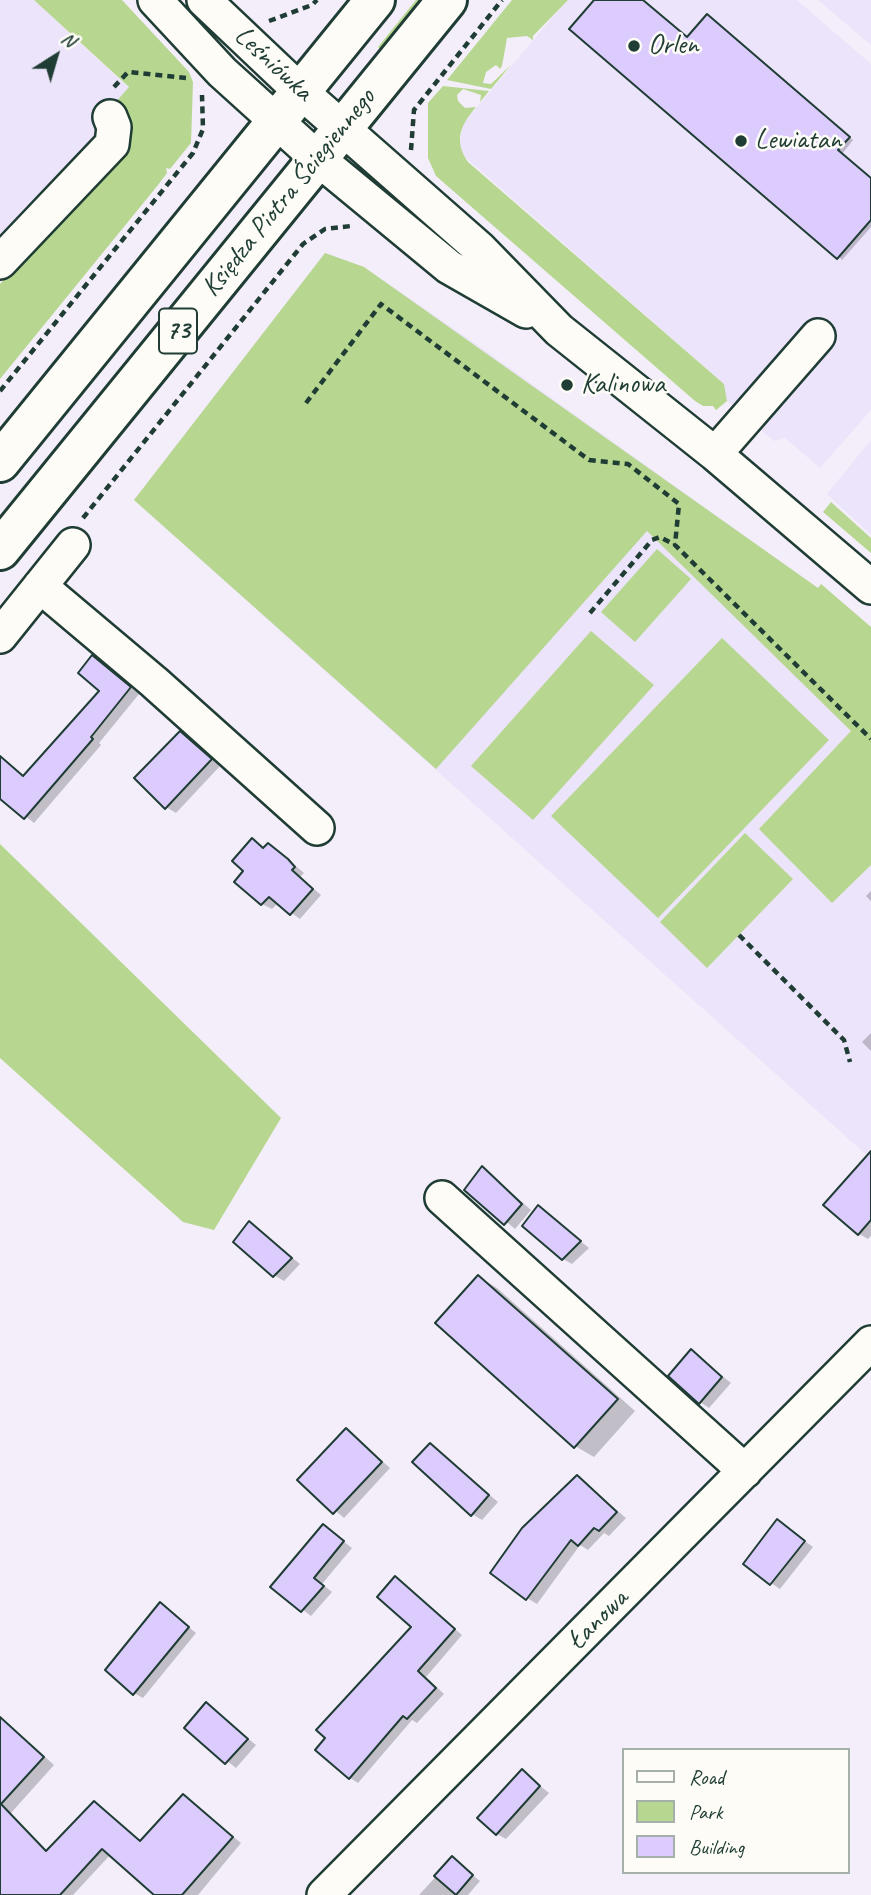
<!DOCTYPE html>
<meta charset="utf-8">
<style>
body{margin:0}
#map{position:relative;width:871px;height:1895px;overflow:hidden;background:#f3eef9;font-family:Caveat,sans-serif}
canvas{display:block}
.legend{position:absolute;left:622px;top:1748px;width:228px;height:126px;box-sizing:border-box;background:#fdfcf7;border:2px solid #a4b0a9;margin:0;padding:9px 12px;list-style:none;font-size:21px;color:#1f3d34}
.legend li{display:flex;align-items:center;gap:14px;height:35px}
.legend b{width:35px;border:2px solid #a4b0a9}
.north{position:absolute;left:21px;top:21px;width:70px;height:70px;-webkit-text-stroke:5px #fdfcf7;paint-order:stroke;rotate:37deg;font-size:19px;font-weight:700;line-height:28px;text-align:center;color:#1f3d34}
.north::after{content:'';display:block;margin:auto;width:24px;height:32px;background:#1f3d34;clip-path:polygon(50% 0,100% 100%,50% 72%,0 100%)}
</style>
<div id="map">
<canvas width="871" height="1895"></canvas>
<ul class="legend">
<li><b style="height:9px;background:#fdfcf7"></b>Road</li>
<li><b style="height:19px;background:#b7d790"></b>Park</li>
<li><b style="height:19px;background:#dcccfe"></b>Building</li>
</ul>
<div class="north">N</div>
</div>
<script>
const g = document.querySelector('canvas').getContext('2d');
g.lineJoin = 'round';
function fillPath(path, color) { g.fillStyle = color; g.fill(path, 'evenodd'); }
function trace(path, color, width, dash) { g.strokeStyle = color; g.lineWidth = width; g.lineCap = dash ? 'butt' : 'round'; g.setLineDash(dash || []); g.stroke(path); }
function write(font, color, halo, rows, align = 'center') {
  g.font = font + ' Caveat,sans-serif'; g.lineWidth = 5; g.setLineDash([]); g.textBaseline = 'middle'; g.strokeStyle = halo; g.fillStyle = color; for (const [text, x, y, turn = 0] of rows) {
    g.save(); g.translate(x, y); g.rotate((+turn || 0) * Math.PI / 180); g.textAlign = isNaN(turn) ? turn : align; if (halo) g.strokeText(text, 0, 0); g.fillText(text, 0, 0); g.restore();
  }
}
const built = new Path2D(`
 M 0,0 L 34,0 L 129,88 L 123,110 L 132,129 L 126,149 L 0,262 Z
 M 567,0 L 797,0 L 871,64 L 871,410 L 820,468 L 785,438 L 774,441 L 727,401 L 724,384 L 465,157 L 460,146 L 462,125 Z
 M 818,0 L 871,0 L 871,45 Z
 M 325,253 L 364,267 L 466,337 L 818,588 L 821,584 L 871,627 L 871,1159 L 134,500 Z
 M 871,440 L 871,535 L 827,494 Z`);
const green = new Path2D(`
 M 34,0 L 122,0 L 189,72 L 193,82 L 191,143 L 170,169 L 166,168 L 167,173 L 158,185 L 0,379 L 0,284 L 126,149 C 139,131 129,115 114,104 L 129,87 Z
 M 416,0 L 423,0 L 382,50 L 378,47 Z
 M 512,0 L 568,0 L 533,36 L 533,40 L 527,36 L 507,38 L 502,66 L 500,69 L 496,65 L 486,72 L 483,83 L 491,84 L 511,65 L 491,89 L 447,80 Z
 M 443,86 L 489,91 L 480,102 L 481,95 L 463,89 L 457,95 L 458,101 L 465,108 L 476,107 C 461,125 453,140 468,162 L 724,384 L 727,401 L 716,410 L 713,406 L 703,406 L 695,401 L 436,176 L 428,158 L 428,103 Z
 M 325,253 L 364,267 L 818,588 L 821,584 L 871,627 L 871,865 L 832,903 L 759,829 L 851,731 L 647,531 L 436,769 L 134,500 Z
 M 831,502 L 871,538 L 871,553 L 823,512 Z
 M 657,549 L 691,579 L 635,642 L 601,612 Z
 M 591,631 L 654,685 L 533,820 L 471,766 Z
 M 722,638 L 829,740 L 658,918 L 551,816 Z
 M 745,833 L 793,879 L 707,968 L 660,922 Z
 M 0,844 L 281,1118 L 214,1230 L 183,1222 L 0,1058 Z`);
const shadow = new Path2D(`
 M 596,0 L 643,0 L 688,38 L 711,18 L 853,140 L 842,154 L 871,179 L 871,227 L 842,260 Z
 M 93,658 L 139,694 L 99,743 L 101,745 L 34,823 L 0,796 L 0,755 L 25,777 L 102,690 Z
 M 180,733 L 220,766 L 176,813 L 166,807 Z
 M 253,840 L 265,848 L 268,845 L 278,850 L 297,867 L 304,873 L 300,877 L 321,895 L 300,919 L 278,903 L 272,909 L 262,904 L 236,882 L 245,871 Z
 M 871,891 L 871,901 L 866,896 Z
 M 871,1033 L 871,1051 L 862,1042 Z
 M 483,1168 L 531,1210 L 515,1229 L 467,1189 Z
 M 871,1168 L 871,1236 L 868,1239 L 859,1234 Z
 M 538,1207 L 589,1248 L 572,1264 L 563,1259 Z
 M 250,1223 L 300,1264 L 284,1281 L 274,1275 Z
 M 479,1277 L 497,1288 L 635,1411 L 594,1457 L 575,1446 Z
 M 691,1351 L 731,1383 L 709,1408 L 700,1402 Z
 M 346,1430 L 390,1468 L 344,1518 L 299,1480 Z
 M 431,1445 L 498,1502 L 482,1520 L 472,1514 Z
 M 577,1477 L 626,1518 L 609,1536 L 604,1533 L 588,1550 L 580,1545 L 537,1604 L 527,1598 Z
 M 777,1521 L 813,1547 L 780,1589 L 771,1583 Z
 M 323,1526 L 352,1548 L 322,1584 L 332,1592 L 311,1616 L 273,1587 Z
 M 395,1579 L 462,1635 L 426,1677 L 444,1694 L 417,1723 L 412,1720 L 358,1783 L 350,1778 L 414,1627 Z
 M 160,1604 L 196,1633 L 143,1698 L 134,1693 Z
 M 207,1705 L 256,1745 L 236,1768 L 186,1728 Z
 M 0,1716 L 54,1765 L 2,1823 L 0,1821 Z
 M 522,1771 L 549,1793 L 506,1839 L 497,1834 Z
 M 184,1797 L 241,1843 L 198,1895 L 156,1895 L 111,1854 L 73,1895 L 0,1895 L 0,1861 L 25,1833 L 48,1851 L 94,1803 L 142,1842 Z
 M 452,1859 L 480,1881 L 468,1895 L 419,1895 Z`);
const building = new Path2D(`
 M 594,0 L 643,0 L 687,37 L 707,14 L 850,137 L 838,150 L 871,178 L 871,220 L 837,259 L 569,29 Z
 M 92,655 L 131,687 L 91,737 L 93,739 L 24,819 L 0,799 L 0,756 L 23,776 L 99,691 L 78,673 Z
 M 180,731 L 212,759 L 165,809 L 134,778 Z
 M 252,838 L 263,848 L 268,843 L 288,859 L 295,867 L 292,870 L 313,889 L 290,915 L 269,897 L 261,905 L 234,882 L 243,871 L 232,861 Z
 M 871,1151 L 871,1220 L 858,1235 L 823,1205 Z
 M 482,1166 L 522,1204 L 504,1225 L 464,1190 Z
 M 538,1205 L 581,1241 L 562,1260 L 522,1226 Z
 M 249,1221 L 292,1258 L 273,1277 L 233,1242 Z
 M 478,1275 L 618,1399 L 574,1448 L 435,1323 Z
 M 691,1349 L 722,1377 L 699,1404 L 668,1376 Z
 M 346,1428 L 382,1462 L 333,1514 L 297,1480 Z
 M 430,1443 L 489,1495 L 471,1516 L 412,1462 Z
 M 577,1475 L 617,1512 L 599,1531 L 594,1528 L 578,1546 L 571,1540 L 526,1600 L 490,1573 L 522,1528 Z
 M 777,1519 L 805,1541 L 770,1585 L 743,1564 Z
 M 323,1524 L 344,1541 L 314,1578 L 324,1586 L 301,1612 L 270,1587 Z
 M 395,1576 L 455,1629 L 418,1671 L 436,1688 L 407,1719 L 403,1716 L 349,1779 L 315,1750 L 325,1738 L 316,1730 L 411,1627 L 377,1597 Z
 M 160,1602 L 189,1627 L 133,1695 L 105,1670 Z
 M 206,1702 L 248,1739 L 225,1764 L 184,1728 Z
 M 0,1717 L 44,1757 L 1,1804 L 46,1851 L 94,1801 L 140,1841 L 183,1794 L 233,1837 L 182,1895 L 154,1895 L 102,1849 L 60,1895 L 0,1895 Z
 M 522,1769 L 540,1786 L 496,1835 L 477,1818 Z
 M 452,1856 L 473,1875 L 456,1895 L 434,1876 Z`);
const path = new Path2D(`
 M 269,21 L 312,5 L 317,0
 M 114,87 L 128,72 L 186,78
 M 411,150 L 414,110 L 502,0
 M 0,391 L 193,153 L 203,129 L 202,95
 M 306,403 L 381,304 L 589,460 L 628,464 L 679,504 L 675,545 L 871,739
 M 83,518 L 303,244 L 325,229 L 351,226
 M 590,613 L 652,540 L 660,537 L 675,545
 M 739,935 L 844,1040 L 850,1062`);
const minor = new Path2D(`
 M 155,0 L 222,72 L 317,158 L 449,267 L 526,311
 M 204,0 L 299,90 L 480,249 L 559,330 L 715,454 L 871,587
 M 0,262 L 112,144 L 114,127 L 110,117
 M 715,454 L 818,336
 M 40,586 L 154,682 L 317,828
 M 0,636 L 73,545
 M 442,1198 L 745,1471
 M 324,1895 L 871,1343`);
const major = new Path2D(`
 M 0,462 L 375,0
 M 0,550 L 447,0`);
const markers = [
 [634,46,7,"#1f3d34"],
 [741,141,7,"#1f3d34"],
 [567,385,7,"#1f3d34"]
];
const shields = [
 [178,331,38]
];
const shieldNames = [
 ["73",178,331]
];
const poiNames = [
 ["Orlen",648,46],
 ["Lewiatan",755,141],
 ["Kalinowa",581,385]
];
const streetNames = [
 ["Leśniówka",273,64,43],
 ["Księdza Piotra Ściegiennego",289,193,-51],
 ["Łanowa",598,1620,-45]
];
fillPath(built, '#ece4fa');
fillPath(green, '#b7d790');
fillPath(shadow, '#0003');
fillPath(building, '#dcccfe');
trace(building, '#1f3d34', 2);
trace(minor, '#1f3d34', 38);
trace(major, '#1f3d34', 44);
trace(path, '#1f3d34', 4.5, [7, 5]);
trace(minor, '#fdfcf7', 33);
trace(major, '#fdfcf7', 38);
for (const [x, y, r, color] of markers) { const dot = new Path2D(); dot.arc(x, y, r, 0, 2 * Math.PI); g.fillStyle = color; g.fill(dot); trace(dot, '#fdfcf7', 2.5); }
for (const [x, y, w] of shields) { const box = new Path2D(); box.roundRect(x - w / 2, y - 22.5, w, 45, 5); g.fillStyle = '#fdfcf7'; g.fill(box); trace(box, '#1f3d34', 2); }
write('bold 26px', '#1f3d34', null, shieldNames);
write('28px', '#1f3d34', '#fdfcf7', poiNames, 'left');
write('28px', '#1f3d34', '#fdfcf7', streetNames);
</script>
